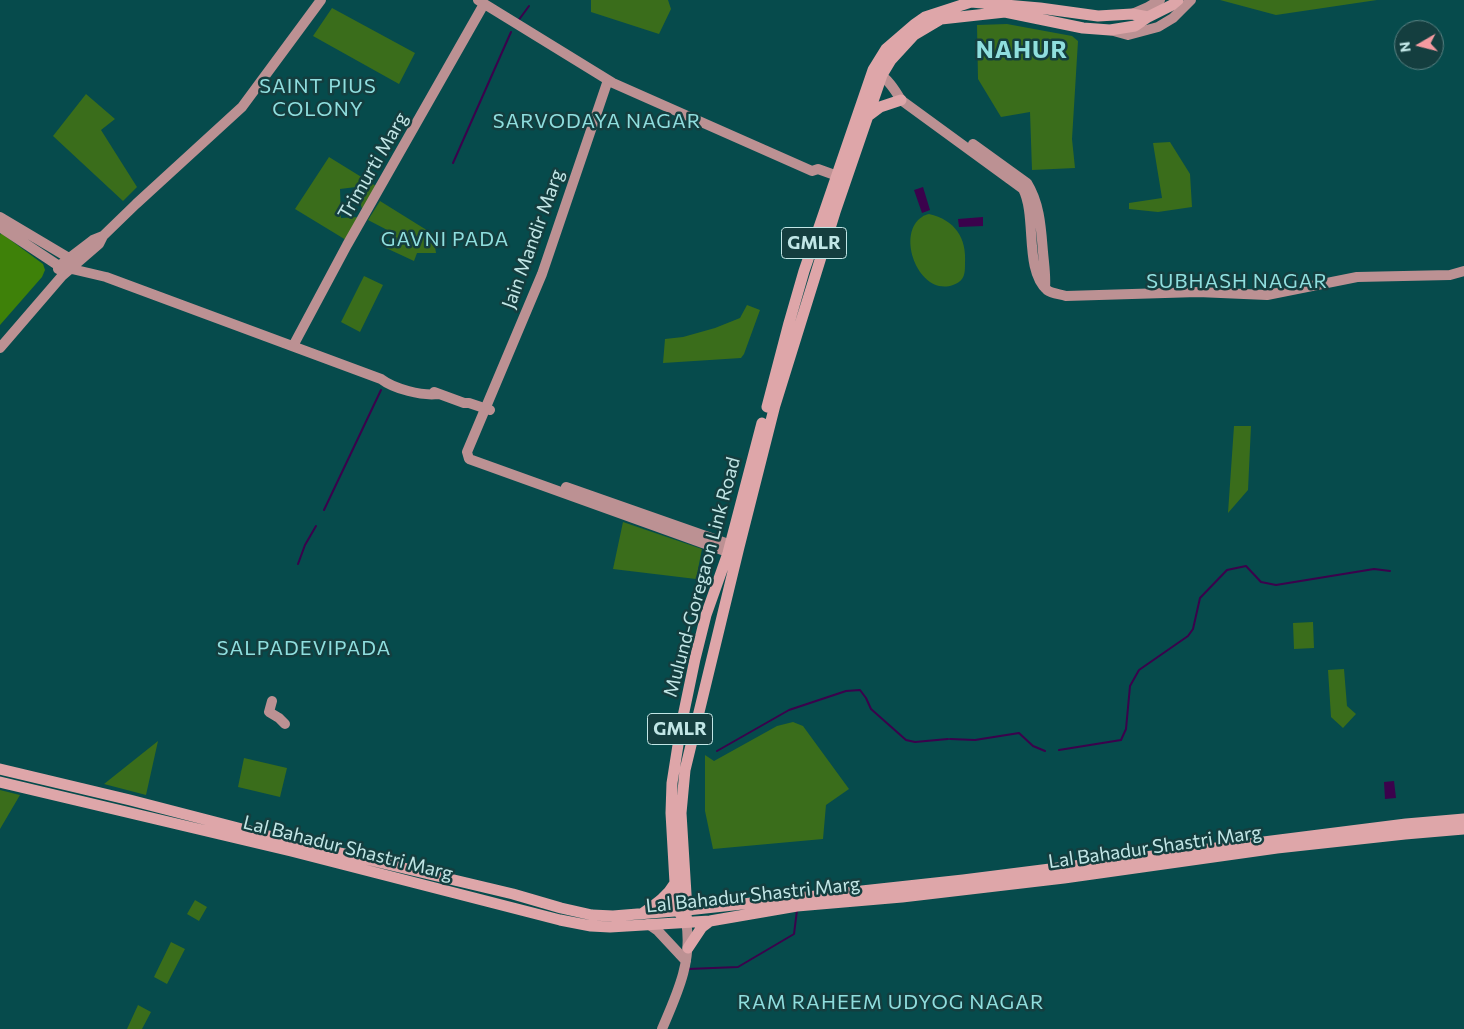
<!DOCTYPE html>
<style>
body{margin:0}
#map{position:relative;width:1464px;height:1029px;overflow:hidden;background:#064b4c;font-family:Commissioner,sans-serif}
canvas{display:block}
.north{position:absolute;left:1394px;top:20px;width:50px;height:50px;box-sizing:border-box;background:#143e3f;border:1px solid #598182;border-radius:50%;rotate:262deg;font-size:14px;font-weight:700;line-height:20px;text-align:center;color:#c1e6e6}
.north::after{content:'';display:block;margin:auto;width:18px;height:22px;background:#f49aa0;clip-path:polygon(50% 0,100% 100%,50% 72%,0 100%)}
</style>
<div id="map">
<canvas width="1464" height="1029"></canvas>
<div class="north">N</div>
</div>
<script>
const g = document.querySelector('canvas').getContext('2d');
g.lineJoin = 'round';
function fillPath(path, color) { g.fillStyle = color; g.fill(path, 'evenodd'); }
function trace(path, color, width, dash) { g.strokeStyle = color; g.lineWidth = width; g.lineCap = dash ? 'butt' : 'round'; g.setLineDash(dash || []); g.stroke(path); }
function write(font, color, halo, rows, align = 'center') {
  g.font = font + ' Commissioner,sans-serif'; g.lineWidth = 5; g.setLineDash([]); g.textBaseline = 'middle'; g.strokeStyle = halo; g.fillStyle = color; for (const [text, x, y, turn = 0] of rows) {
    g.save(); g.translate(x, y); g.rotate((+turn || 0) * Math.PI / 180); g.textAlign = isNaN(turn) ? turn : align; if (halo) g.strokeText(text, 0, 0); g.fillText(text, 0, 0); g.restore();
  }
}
const green = new Path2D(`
 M 591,0 L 668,0 L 671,9 L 659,34 L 591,12 Z
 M 1220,0 L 1377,0 L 1276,15 Z
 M 332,8 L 415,53 L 399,84 L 313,36 Z
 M 1007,24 L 1072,36 L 1078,41 L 1072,139 L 1075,168 L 1032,170 L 1030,112 L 1001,117 L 978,79 L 977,25 Z
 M 86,94 L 115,119 L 101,130 L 137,187 L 123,201 L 53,136 Z
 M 1170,142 L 1190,174 L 1192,207 L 1158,212 L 1129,209 L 1129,203 L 1162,198 L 1153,143 Z
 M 329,157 L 376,186 L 362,209 L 356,187 L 340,189 L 341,218 L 359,217 L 346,240 L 295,209 Z
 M 380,201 L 433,234 L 436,253 L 417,253 L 414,261 L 386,248 L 393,233 L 368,220 Z
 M 929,214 C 955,220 967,238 965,264 C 965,269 965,275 962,279 C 960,282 956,284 953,285 C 919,297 895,234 922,217 C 924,215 926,215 929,214 Z
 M 364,276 L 383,285 L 360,332 L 341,322 Z
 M 747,305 L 760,310 L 744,354 L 741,358 L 663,363 L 665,339 L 683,337 L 715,328 L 740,318 Z
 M 1234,426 L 1251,426 L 1248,490 L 1228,513 Z
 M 623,522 L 702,549 L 696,579 L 613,569 Z
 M 1313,622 L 1314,648 L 1294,649 L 1293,623 Z
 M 1344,669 L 1347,706 L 1356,714 L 1343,728 L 1331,717 L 1328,670 Z
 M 793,722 L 803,726 L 849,789 L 826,805 L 823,839 L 713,849 L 705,811 L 705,755 L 714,761 L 777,726 Z
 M 158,741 L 146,795 L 104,784 Z
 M 244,758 L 287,768 L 280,797 L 238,787 Z
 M 0,790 L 20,795 L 0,829 Z
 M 195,900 L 207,907 L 199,921 L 187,914 Z
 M 171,942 L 185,949 L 167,984 L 154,977 Z
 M 138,1005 L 151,1012 L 142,1029 L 127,1029 Z`);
const forest = new Path2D(`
 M 1,233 L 43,264 L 45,270 L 42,277 L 0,325 L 0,235 Z`);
const water = new Path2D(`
 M 923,187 L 930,210 L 922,213 L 914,190 Z
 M 983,217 L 983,226 L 959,227 L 958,219 Z
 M 1394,781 L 1396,798 L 1385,799 L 1384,782 Z`);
const stream = new Path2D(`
 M 518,21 L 529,6
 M 453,163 L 511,32
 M 324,510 L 381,390
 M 298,564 L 305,545 L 316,526
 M 950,739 L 975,740 L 1019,733 L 1033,746 L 1045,751
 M 1059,750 L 1121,740 L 1126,729 L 1130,686 L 1139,670 L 1188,636 L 1193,629 L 1200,598 L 1227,570 L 1246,566 L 1261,582 L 1276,585 L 1374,569 L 1390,571
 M 717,751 L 789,710 L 846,691 L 860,690 L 866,698 L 871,709 L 906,740 L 915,742 L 948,739
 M 688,969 L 738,967 L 794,934 L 797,910`);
const secondary = new Path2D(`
 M 478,0 L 613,83 L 812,171 L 818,169 L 843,178
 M 1132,14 L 1148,7 L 1160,0
 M 1110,30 L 1128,35 L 1158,27 L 1173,18 L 1191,0
 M 876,72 C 887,77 895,90 901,100 L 1023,189 C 1037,216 1024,270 1047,290 C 1052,294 1060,294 1066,296 L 1198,292 L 1267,295 L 1357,277 L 1450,275 L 1464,271
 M 608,80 L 542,274 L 467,452 L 469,459 L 736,555
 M 973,144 L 1027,183 C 1040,204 1041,228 1043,252 C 1044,264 1046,275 1045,288
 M 0,217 L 74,261
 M 0,227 L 59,266 L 106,277 L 381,379 C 394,389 422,396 438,394
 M 58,269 L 59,266 L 93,240 L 103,236
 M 293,346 L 347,245 L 484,4
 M 0,348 L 62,276 L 99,244 L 103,236 L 136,204 L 242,107 L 321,0
 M 434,392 L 464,403 L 469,403 L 490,410
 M 566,487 L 737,547
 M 272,701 L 269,712 L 279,718 L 285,724
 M 648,924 L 658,931 L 686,961
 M 662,1029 C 677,994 693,961 686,921`);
const primary = new Path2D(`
 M 868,116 L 880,107 L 901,100
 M 767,407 L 789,323 L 804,271 L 873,70 L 886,49 L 915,24 L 925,17 L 971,2 L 1040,8 L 1098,16 L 1132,14 L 1148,17
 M 0,769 L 130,800 L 269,836 L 513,894 L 561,908 L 592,915 L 613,916 L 687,910 L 963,880 L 1406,824 L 1464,819
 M 0,782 L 291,851 L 560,920 L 591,926 L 610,927 L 710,921 L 797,906 L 902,897 L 1064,878 L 1277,848 L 1405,834 L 1464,829
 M 643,913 C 656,904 667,897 675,883
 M 682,916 L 678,911 L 675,883 L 671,813 L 672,783 L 681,726 L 695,659 L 706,615 L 728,553 L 762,423
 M 686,917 L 687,910 L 681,813 L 685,770 L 739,547 L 775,405 L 835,212 L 882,75 L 891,60 L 914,35 L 941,19 L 1005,12 L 1083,28 L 1110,30 L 1135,26 L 1148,17 L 1172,5 L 1178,0
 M 688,948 L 702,927 L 710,921`);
const shields = [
 [814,243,65],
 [680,729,65]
];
const shieldNames = [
 ["GMLR",814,243],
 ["GMLR",680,729]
];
const streetNames = [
 ["Trimurti Marg",373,166,-60],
 ["Jain Mandir Marg",533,239,-70],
 ["Mulund-Goregaon Link Road",702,577,-75],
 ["Lal Bahadur Shastri Marg",1155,847,-8],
 ["Lal Bahadur Shastri Marg",348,848,14],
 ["Lal Bahadur Shastri Marg",753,895,-6]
];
const neighbourhoodNames = [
 ["SAINT PIUS",318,86],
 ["COLONY",318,109],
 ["SARVODAYA NAGAR",597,121],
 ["GAVNI PADA",445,239],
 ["SUBHASH NAGAR",1237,281],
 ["SALPADEVIPADA",304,648],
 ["RAM RAHEEM UDYOG NAGAR",891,1002]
];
const districtNames = [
 ["NAHUR",1022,50]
];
fillPath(green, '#3a6d1b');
fillPath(forest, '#3e8109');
fillPath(water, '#3b024c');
trace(stream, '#3b024c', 2);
trace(secondary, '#bc9193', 10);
trace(primary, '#dea6a9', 11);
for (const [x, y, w] of shields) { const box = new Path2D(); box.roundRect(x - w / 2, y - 15.5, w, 31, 4); g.fillStyle = '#143e3f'; g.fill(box); trace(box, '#c1e6e6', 1); }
write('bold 18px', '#c1e6e6', null, shieldNames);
write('19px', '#c1e6e6', '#143e3f', streetNames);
g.letterSpacing = '1px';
write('20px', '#8fdede', '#143e3f', neighbourhoodNames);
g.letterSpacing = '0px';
g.letterSpacing = '1px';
write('bold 24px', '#8fdede', '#143e3f', districtNames);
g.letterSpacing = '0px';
</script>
